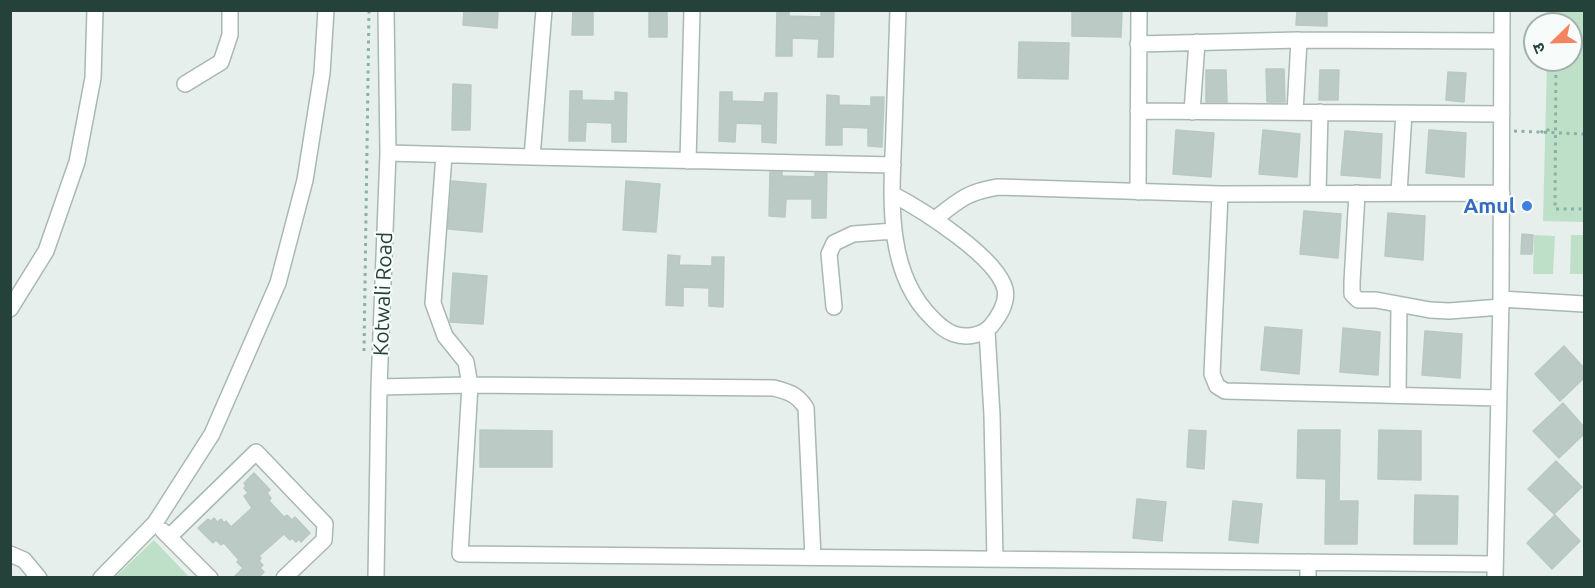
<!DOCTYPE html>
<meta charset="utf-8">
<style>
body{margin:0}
#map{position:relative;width:1595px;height:588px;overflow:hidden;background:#e6efeb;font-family:Ubuntu,"Noto Sans Devanagari",sans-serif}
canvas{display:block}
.frame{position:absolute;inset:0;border:12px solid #24423a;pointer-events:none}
.north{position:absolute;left:1523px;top:12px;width:60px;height:60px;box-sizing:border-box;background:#f7fbf9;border:2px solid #a3b1ad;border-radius:50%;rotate:247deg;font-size:16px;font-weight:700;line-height:24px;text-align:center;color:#24423a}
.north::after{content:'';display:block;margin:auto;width:21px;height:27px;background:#f4845f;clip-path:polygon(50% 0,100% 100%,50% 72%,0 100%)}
</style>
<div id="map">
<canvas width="1595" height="588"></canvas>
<div class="frame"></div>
<div class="north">उ</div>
</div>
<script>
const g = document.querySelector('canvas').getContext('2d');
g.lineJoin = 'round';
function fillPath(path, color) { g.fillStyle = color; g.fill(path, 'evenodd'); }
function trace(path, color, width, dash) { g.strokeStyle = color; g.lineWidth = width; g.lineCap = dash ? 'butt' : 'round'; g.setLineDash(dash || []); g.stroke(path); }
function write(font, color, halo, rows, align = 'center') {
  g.font = font + ' Ubuntu,sans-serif'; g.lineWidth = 4.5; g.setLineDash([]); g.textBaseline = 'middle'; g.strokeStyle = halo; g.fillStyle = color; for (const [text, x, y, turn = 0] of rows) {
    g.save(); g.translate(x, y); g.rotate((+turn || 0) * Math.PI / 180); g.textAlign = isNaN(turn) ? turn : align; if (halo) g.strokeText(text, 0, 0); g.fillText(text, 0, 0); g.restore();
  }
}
const green = new Path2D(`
 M 1548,11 L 1584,11 L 1584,222 L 1543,221 L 1547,60 L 1571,60 L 1571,24 L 1548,24 Z
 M 1534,235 L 1555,236 L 1553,274 L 1533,274 Z
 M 1571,235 L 1584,235 L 1584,274 L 1570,274 Z
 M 154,540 L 189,577 L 115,577 Z`);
const building = new Path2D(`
 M 464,10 L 498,11 L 497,28 L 463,25 Z
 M 573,10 L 593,10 L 593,35 L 572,35 Z
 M 649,10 L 667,10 L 667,37 L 649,37 Z
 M 777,10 L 789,10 L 789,16 L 821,17 L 821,10 L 834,10 L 833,57 L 818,57 L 819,39 L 792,38 L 792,56 L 776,56 Z
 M 1072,10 L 1122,10 L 1121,37 L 1072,36 Z
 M 1297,10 L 1327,10 L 1327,26 L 1296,25 Z
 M 1019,42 L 1069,43 L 1068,79 L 1018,78 Z
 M 1266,69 L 1284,69 L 1285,102 L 1267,102 Z
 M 1206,70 L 1226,70 L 1227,102 L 1206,102 Z
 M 1320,70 L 1339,70 L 1338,100 L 1319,100 Z
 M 1448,72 L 1466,73 L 1464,102 L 1446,100 Z
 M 453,84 L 471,85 L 470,130 L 452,130 Z
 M 570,91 L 582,91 L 582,100 L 615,101 L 615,92 L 627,93 L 626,142 L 612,142 L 612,123 L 586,122 L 585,141 L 569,141 Z
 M 720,92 L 732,92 L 732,101 L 764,102 L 765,93 L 777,93 L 776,143 L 762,142 L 762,124 L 736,123 L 735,142 L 719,141 Z
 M 827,95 L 839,96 L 839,105 L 871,106 L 871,97 L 884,97 L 882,147 L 868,146 L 868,128 L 842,127 L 842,145 L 826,145 Z
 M 1176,130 L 1214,133 L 1211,177 L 1173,174 Z
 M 1263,130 L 1300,134 L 1297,177 L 1259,174 Z
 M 1429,130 L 1466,133 L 1464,177 L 1426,173 Z
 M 1345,131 L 1382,134 L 1380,178 L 1341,175 Z
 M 770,172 L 782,172 L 782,176 L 815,177 L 815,173 L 827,173 L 826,218 L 812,218 L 812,199 L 786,199 L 785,217 L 769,216 Z
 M 452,181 L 486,184 L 482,232 L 448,229 Z
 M 626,181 L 660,184 L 656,232 L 623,230 Z
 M 1304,211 L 1341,214 L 1338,258 L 1300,254 Z
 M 1388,213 L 1425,216 L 1423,260 L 1385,256 Z
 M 1522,234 L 1533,235 L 1532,254 L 1521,254 Z
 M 668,255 L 680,256 L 679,265 L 712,266 L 712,257 L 724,257 L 723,307 L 709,306 L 709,288 L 683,287 L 683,306 L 666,305 Z
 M 453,273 L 487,276 L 483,324 L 450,322 Z
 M 1265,327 L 1302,330 L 1299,374 L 1261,370 Z
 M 1343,328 L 1380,332 L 1378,375 L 1340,372 Z
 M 1425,331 L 1462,334 L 1460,378 L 1422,375 Z
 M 1564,346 L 1584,368 L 1584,378 L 1560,401 L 1535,374 Z
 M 1563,403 L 1584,427 L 1584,434 L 1559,458 L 1533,431 Z
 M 480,430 L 552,431 L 552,467 L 480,467 Z
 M 1189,430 L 1206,431 L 1204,469 L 1187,467 Z
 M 1298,430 L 1340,430 L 1339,501 L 1358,501 L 1357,544 L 1325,544 L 1326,479 L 1297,478 Z
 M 1379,430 L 1421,431 L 1421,480 L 1378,479 Z
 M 1556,461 L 1582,487 L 1554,514 L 1528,489 Z
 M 254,473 L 270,490 L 267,493 L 271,498 L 269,501 L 284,517 L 287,515 L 292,520 L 295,517 L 310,533 L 301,542 L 299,539 L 296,542 L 292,538 L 290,540 L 284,534 L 259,556 L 261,558 L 259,561 L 263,565 L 260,568 L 264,572 L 258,578 L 233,578 L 243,568 L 237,562 L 239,560 L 224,543 L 221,545 L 216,540 L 213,543 L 198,528 L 208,519 L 211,521 L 214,518 L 217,522 L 221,519 L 224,523 L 226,521 L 231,527 L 252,508 L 244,496 L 248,493 L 244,488 L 246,486 L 244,483 Z
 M 1415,495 L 1458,496 L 1457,544 L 1414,544 Z
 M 1137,499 L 1166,502 L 1162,541 L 1133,538 Z
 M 1233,501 L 1262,504 L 1258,543 L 1229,540 Z
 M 1555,515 L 1580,541 L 1552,569 L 1527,543 Z`);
const path = new Path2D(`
 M 1556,24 L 1556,10
 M 1556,60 L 1555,209 L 1584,209
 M 1514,131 L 1584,134
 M 1541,133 L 1544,129 L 1548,130 L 1551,133
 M 364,351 L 369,10`);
const minor = new Path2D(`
 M 544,10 L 532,157 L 893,165
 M 1138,44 L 1299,40 L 1502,41
 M 185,84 L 221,62 L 230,35 L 230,10
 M 1138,111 L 1502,114
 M 1192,112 L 1197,42
 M 1295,112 L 1299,40
 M 388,153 L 532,157
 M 444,155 L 433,303 L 445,336 L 466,362 L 470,385 L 460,554 L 1495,564
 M 688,161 L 692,10
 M 1138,192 L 1139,10
 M 1318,193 L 1320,112
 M 1357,193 L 1352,282 L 1352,294 L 1358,300 L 1376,300 L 1430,310 L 1449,311 L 1501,307
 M 1399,193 L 1404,113
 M 892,194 C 921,209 997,257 1005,289 C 1008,303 999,316 991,326 C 982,336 966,338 954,334 C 945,331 939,325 932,318 C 883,270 892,192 894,129 C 895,89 897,50 898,10
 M 1220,194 L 1212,374 L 1217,386 L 1225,391 L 1499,398
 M 935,219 C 959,200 967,192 998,187 L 1220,194 L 1502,193
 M 1501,299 L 1584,304
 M 834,307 L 829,254 L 834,243 L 853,234 L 894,231
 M 10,309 L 46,251 L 77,162 L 93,78 L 95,10
 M 987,331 L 992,415 L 995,559
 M 379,387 L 470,385 L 774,388 C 789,392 797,394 806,408 L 813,557
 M 1398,395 L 1399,305
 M 163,531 L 210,578
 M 170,536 L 256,452 L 325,524 L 324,540 L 284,578
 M 10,554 L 24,560 L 39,578
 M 101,578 L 155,523 L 212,434 L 278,283 L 305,180 L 322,73 L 326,10
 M 376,578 L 379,387 L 388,153 L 386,10
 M 1308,578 L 1308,562
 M 1495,578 L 1501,299 L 1502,10`);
const markers = [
 [1527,206,6,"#3f7fe0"]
];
const shopNames = [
 ["Amul",1515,206]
];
const streetNames = [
 ["Kotwali Road",383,294,-88]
];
fillPath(green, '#bfe0c8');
fillPath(building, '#bbcac4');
trace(building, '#b8c9c2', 1.5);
trace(minor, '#a8b8b2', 18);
trace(path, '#86b3a5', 3, [3, 4.5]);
trace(minor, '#fff', 15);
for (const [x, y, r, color] of markers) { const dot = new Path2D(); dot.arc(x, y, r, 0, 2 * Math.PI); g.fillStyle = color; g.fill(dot); trace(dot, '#f7fbf9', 2); }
write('bold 21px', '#366cbe', '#f7fbf9', shopNames, 'right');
write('21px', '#24423a', '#f7fbf9', streetNames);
</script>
